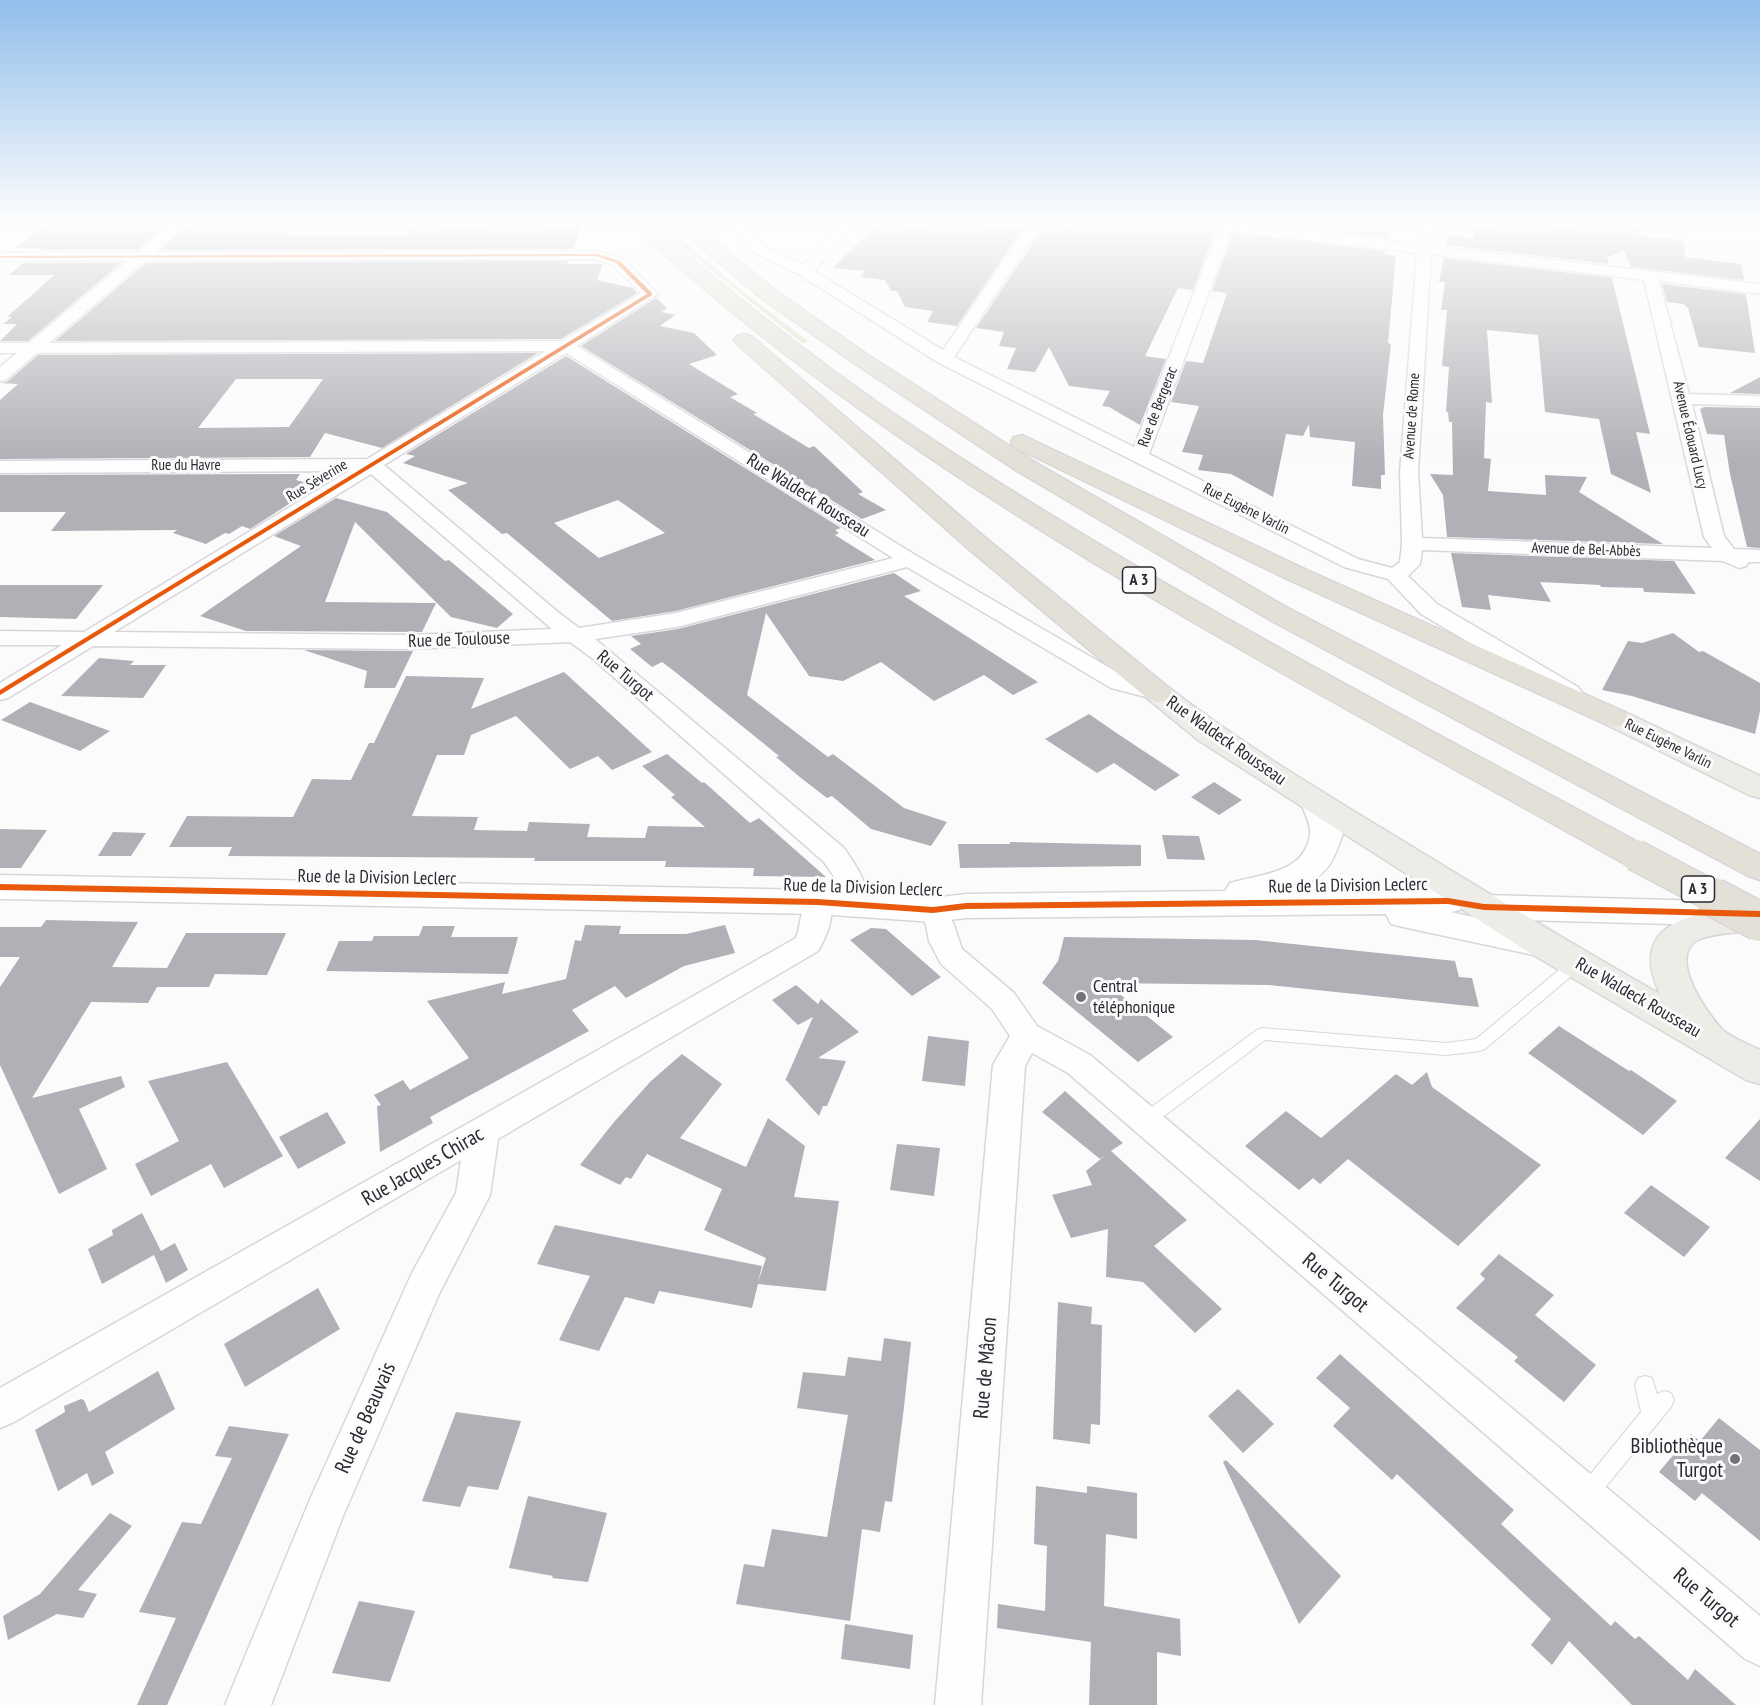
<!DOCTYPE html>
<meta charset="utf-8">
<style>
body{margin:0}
canvas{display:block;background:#fbfbfb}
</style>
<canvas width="1760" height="1705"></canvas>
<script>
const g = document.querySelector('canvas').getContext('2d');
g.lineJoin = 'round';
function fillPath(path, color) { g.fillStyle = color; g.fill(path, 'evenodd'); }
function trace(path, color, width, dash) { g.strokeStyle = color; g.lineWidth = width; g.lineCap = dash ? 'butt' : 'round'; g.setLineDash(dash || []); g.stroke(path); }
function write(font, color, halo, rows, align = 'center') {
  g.font = font + ' "PT Sans Narrow",sans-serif'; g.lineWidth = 6; g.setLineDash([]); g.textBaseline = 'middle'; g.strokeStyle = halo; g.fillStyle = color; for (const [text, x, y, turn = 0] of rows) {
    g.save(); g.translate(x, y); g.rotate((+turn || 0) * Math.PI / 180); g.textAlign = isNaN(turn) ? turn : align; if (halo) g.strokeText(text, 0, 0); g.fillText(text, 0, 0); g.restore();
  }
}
const green = new Path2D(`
 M 652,223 L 662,223 L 735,285 L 809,342 L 802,343 Z`);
const building = new Path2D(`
 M 46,223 L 168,223 L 137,250 L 39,250 L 42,248 L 16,248 Z
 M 190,223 L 292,223 L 283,234 L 289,234 L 287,236 L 406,236 L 416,223 L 447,223 L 444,228 L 483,229 L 482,231 L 550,231 L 552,226 L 582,226 L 573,249 L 161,250 Z
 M 878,223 L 926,226 L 929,223 L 976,223 L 1022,229 L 957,326 L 927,322 L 933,311 L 905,307 L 897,291 L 891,291 L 885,280 L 860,277 L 865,271 L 833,268 Z
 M 1068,223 L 1218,223 L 1193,290 L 1178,288 L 1145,356 L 1166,359 L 1140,425 L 1109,407 L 1102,406 L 1110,391 L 1069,386 L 1049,347 L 1035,372 L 1007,369 L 1016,348 L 999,346 L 1004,332 L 976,328 L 1041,231 L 1058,233 L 1062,226 L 1066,226 Z
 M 1261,223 L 1392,223 L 1388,238 Z
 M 1492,223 L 1628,223 L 1643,231 L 1631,235 L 1684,241 L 1685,257 L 1741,264 L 1744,280 L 1631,267 L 1624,251 L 1607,257 L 1609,264 L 1446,245 L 1448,235 L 1473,238 L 1475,226 L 1491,228 Z
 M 1233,233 L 1384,251 L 1385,255 L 1396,256 L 1388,343 L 1391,344 L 1383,415 L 1385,475 L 1381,475 L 1381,489 L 1352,486 L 1355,442 L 1310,437 L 1309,424 L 1303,436 L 1286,434 L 1273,497 L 1231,474 L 1198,470 L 1203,455 L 1182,452 L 1199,406 L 1171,402 L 1186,361 L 1203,363 L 1227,293 L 1212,291 Z
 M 1444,258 L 1612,278 L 1650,434 L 1636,432 L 1651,493 L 1611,474 L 1599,419 L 1545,412 L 1538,335 L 1487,330 L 1492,403 L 1486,402 L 1484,458 L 1491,459 L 1488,491 L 1546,495 L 1545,475 L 1587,477 L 1579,492 L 1663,544 L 1447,537 L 1443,495 L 1430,474 L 1453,475 L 1452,422 L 1449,422 L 1448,412 L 1446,412 L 1449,367 L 1442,366 L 1447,310 L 1441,310 L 1445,282 L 1439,282 Z
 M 568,261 L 567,264 L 603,264 L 597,280 L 633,288 L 637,293 L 561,339 L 55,341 L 146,263 Z
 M 23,263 L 121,263 L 28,341 L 0,341 L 17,324 L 3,324 L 12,317 L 7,317 L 54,275 L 9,275 Z
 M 1662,284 L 1746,294 L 1755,353 L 1699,347 L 1688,308 L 1683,304 L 1667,302 Z
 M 656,298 L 667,308 L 661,312 L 675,315 L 660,326 L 694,333 L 717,355 L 689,364 L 738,394 L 730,397 L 757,413 L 753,414 L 809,448 L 814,446 L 863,492 L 858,494 L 886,510 L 862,519 L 581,346 Z
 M 538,353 L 382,448 L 325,433 L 310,457 L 0,459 L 0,400 L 18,384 L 0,383 L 7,382 L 38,355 ZM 236,379 L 323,379 L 289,427 L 198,428 Z
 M 566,356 L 841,528 L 835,530 L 839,533 L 835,535 L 875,560 L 676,611 L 612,621 L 507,533 L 502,534 L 448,490 L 468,483 L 403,463 L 415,456 L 406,454 ZM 618,500 L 665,533 L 599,558 L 554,523 Z
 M 1760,377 L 1760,394 L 1730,393 Z
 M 1704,407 L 1760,408 L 1760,548 L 1747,547 L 1730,474 L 1724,435 L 1707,434 L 1700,409 Z
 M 300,474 L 296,480 L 317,486 L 250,529 L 242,526 L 229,534 L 225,533 L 206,544 L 173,533 L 177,530 L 51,531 L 66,512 L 0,512 L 0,475 Z
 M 336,498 L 387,512 L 445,561 L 449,560 L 513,614 L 497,628 L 451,617 L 355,522 L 325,602 L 436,603 L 422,632 L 246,631 L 200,616 L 301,546 L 274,536 Z
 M 1451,553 L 1674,561 L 1696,594 L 1644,592 L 1643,588 L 1601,587 L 1600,585 L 1540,582 L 1551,602 L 1488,595 L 1491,610 L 1462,607 Z
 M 894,573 L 921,591 L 904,596 L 1038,682 L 1013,695 L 984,675 L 934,701 L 881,662 L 843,681 L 809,676 L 766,613 L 747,695 L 828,757 L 833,754 L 904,808 L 947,822 L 931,846 L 871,829 L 832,796 L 827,798 L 801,778 L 776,757 L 779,756 L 674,671 L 662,662 L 652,667 L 630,649 L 641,644 L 631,636 L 678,629 Z
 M 0,585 L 103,585 L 76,619 L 0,617 Z
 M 1673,633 L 1699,652 L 1703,651 L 1760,683 L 1760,711 L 1755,734 L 1632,696 L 1602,690 L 1628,641 L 1642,643 Z
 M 304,650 L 408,651 L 413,651 L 395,688 L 364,688 L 367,671 Z
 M 99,658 L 134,661 L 130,665 L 166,665 L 143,698 L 61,696 Z
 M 564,672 L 652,752 L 612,770 L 598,756 L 570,769 L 516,716 L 471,735 L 464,755 L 437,755 L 412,816 L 478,817 L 474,830 L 527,831 L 529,822 L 590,824 L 587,837 L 645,838 L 648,826 L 705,827 L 671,797 L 675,795 L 642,766 L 667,754 L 702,783 L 704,782 L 750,823 L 759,818 L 826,877 L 753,876 L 754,868 L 665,867 L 666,861 L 534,861 L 535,858 L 228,856 L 232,847 L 169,847 L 187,816 L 293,817 L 312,779 L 351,780 L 369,743 L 374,743 L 406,676 L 484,678 L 471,709 Z
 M 30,702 L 110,731 L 80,751 L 1,720 Z
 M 1089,714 L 1118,734 L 1180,775 L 1155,791 L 1114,763 L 1097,773 L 1045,739 Z
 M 1214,782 L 1242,800 L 1219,815 L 1191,797 Z
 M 0,829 L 47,830 L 21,868 L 0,868 Z
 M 113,832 L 146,833 L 131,856 L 98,856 Z
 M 1162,835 L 1199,836 L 1205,860 L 1167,859 Z
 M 1010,842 L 1141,845 L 1141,866 L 960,868 L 958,844 L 1010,844 Z
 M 46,920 L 138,922 L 112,967 L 167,968 L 186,933 L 286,933 L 267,975 L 215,974 L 209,987 L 157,987 L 148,1003 L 91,1002 L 32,1098 L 121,1076 L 125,1087 L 79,1109 L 107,1169 L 59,1194 L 0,1065 L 0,987 L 20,957 L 0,957 L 0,927 L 41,927 Z
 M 585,925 L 621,926 L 619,934 L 686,934 L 725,925 L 735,953 L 684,966 L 626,998 L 615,986 L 572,1010 L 589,1031 L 430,1117 L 433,1123 L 380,1152 L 377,1106 L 381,1105 L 374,1095 L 403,1080 L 410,1090 L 469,1058 L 427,1001 L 505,982 L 502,994 L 566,979 L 575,940 L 581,941 Z
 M 423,926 L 455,926 L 451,937 L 518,937 L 508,974 L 326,971 L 339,941 L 372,941 L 374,936 L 419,936 Z
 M 871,928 L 886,929 L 941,977 L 912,996 L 850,940 Z
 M 1064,937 L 1255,940 L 1455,961 L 1459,977 L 1472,978 L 1479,1007 L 1269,985 L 1106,983 L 1173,1037 L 1138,1062 L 1042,983 L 1058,961 Z
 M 796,985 L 818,1004 L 821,999 L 859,1032 L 818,1058 L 846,1061 L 827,1106 L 823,1106 L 819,1116 L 786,1080 L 785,1081 L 813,1017 L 798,1025 L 772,1000 Z
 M 1559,1026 L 1629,1071 L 1631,1070 L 1677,1101 L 1643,1135 L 1528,1053 Z
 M 928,1036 L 969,1041 L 965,1086 L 922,1081 Z
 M 682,1054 L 722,1084 L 680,1138 L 746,1167 L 768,1118 L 805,1146 L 794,1197 L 839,1201 L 826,1291 L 758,1284 L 752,1308 L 659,1291 L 654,1304 L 625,1297 L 599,1351 L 559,1340 L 590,1276 L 537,1264 L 555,1225 L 762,1266 L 758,1282 L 766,1258 L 704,1230 L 722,1189 L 647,1154 L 631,1179 L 626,1177 L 620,1185 L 580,1165 L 614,1122 L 651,1081 Z
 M 227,1062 L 283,1156 L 224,1188 L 211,1164 L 151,1196 L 135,1164 L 179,1141 L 148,1081 Z
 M 1427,1072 L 1432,1087 L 1541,1165 L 1458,1246 L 1348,1159 L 1320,1184 L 1313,1178 L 1299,1190 L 1245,1146 L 1286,1111 L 1321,1138 L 1396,1074 L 1412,1085 Z
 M 1065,1091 L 1123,1143 L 1111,1151 L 1187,1220 L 1154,1246 L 1222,1309 L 1195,1333 L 1143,1282 L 1106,1277 L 1108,1229 L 1071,1238 L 1052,1195 L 1092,1185 L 1086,1171 L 1107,1154 L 1100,1159 L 1042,1112 Z
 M 327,1112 L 346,1143 L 298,1169 L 279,1137 Z
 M 1760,1119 L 1760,1181 L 1725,1158 Z
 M 897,1144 L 940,1148 L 934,1196 L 890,1190 Z
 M 1651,1185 L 1710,1227 L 1684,1257 L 1624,1213 Z
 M 142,1213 L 161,1251 L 102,1284 L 88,1249 L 113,1235 L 112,1230 Z
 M 175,1243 L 188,1270 L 166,1283 L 154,1255 Z
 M 1499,1254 L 1554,1295 L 1535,1315 L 1596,1365 L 1564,1402 L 1514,1361 L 1518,1357 L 1456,1308 L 1485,1279 L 1480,1274 Z
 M 318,1288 L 340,1329 L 245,1387 L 224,1344 Z
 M 1058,1302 L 1092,1307 L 1091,1324 L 1102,1325 L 1100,1425 L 1091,1424 L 1090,1444 L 1053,1439 Z
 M 884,1338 L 911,1342 L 904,1407 L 892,1502 L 885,1501 L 880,1532 L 862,1529 L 850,1621 L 736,1604 L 744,1564 L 764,1567 L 772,1529 L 827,1537 L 848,1415 L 797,1408 L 803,1372 L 845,1376 L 848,1357 L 881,1361 Z
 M 1340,1354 L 1514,1510 L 1501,1524 L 1611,1626 L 1615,1621 L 1635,1639 L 1639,1636 L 1688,1680 L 1695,1669 L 1736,1705 L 1632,1705 L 1569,1641 L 1552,1665 L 1531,1645 L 1551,1619 L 1397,1474 L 1392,1480 L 1333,1426 L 1350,1408 L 1316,1378 Z
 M 158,1371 L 175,1409 L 105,1452 L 114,1473 L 92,1486 L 87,1473 L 58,1491 L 35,1430 L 65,1412 L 64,1406 L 81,1399 L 84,1400 L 89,1412 Z
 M 1238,1389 L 1274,1424 L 1243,1453 L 1208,1416 Z
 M 456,1412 L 521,1421 L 498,1490 L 468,1486 L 460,1507 L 422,1501 Z
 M 1719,1418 L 1760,1450 L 1760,1541 L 1702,1493 L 1695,1501 L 1659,1472 L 1691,1434 L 1700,1441 Z
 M 229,1426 L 289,1434 L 167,1705 L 137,1705 L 176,1618 L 139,1612 L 182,1522 L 201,1524 L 232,1458 L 215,1456 Z
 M 1226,1460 L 1341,1576 L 1299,1624 L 1223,1462 Z
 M 1036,1486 L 1087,1493 L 1087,1486 L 1137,1493 L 1137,1539 L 1106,1534 L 1104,1606 L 1180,1619 L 1181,1656 L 1157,1652 L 1157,1705 L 1089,1705 L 1091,1642 L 997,1628 L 998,1604 L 1045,1611 L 1047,1546 L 1034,1544 Z
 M 528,1496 L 607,1513 L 588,1582 L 552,1578 L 553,1576 L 509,1568 Z
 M 110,1513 L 132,1526 L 78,1590 L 97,1594 L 83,1618 L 57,1614 L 8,1640 L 3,1616 L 40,1594 Z
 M 359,1601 L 415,1611 L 390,1682 L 332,1673 Z
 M 845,1624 L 913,1635 L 910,1669 L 841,1659 Z`);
const path = new Path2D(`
 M 590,223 L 598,235
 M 1543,223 L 1616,232
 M 1665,237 L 1760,248`);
const service = new Path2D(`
 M 1630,223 L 1641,223 L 1654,229 L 1651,231 Z
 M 1577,958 L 1582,959 L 1584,963 L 1582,967 L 1485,1049 L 1480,1051 L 1446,1055 L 1265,1040 L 1151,1126 L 1145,1128 L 1139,1126 L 1137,1121 L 1139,1116 L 1257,1030 L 1262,1028 L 1446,1043 L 1476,1039 L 1572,959 Z
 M 1645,1376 L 1652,1378 L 1657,1394 L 1664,1391 L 1671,1393 L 1674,1400 L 1671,1407 L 1594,1501 L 1587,1504 L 1580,1501 L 1577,1494 L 1580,1487 L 1641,1412 L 1635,1385 L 1638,1378 Z`);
const minor = new Path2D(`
 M 172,223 L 188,223 L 155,252 L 597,251 L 623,259 L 658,294 L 577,346 L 917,556 L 1127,678 L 1166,688 L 1170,693 L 1166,698 L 1158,700 L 1111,688 L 907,567 L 677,627 L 595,639 L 844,848 C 857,868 874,887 860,911 L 850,914 L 840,911 L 836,904 L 837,881 L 824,862 L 592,658 L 570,642 L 408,649 L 93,646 L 8,698 L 0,700 L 0,683 L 62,645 L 0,645 L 0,631 L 84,632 L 349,471 L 0,473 L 0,461 L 367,459 L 546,351 L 37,353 L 6,380 L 0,381 L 0,367 L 17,353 L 0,353 L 0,343 L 29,343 L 127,261 L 0,261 L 0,253 L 138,252 ZM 596,259 L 613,265 L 641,293 L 562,341 L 49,343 L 145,261 ZM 566,353 L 893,558 L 676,613 L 579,628 L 559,613 L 384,465 ZM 371,474 L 552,629 L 408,635 L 114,632 Z
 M 727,223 L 742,223 L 767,248 L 803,265 L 841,223 L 856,223 L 814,271 L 943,350 L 1029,223 L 1043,223 L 954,357 L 1134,447 L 1221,223 L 1239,223 L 1418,244 L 1419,223 L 1433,223 L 1431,246 L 1760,284 L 1760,294 L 1659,281 L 1689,394 L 1760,396 L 1760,406 L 1692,404 L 1724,536 L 1734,549 L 1760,550 L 1760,562 L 1749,562 L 1746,566 L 1739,568 L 1723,561 L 1422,550 L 1420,564 L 1408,576 L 1437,604 L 1578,687 L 1582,692 L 1578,697 L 1570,699 L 1562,697 L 1421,614 L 1388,579 L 1344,567 L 939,363 L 800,275 L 757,254 ZM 1232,231 L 1417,253 L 1400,472 L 1402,544 L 1400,562 L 1392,568 L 1358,559 L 1149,454 ZM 1431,254 L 1644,280 L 1704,537 L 1712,548 L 1422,538 L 1418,472 Z
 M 818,892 L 828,895 C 837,911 827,936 818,951 L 498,1139 L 490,1195 L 439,1294 L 343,1516 L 271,1705 L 225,1705 L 311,1497 L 412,1273 L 456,1193 L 461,1160 L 14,1422 L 0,1428 L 0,1388 L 796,938 C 801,924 801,908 808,895 Z
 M 933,900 L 943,903 L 954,925 L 962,949 L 1014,993 L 1037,1026 L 1090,1055 L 1760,1616 L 1760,1666 L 1745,1659 L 1068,1073 L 1032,1053 L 1025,1066 L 981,1705 L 935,1705 L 993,1065 L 1010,1036 L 992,1009 L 941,964 L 929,941 L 926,925 L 919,910 L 923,903 Z`);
const tertiary = new Path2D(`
 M 1317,793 L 1328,796 L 1343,833 C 1332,866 1327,874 1296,890 L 1448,889 L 1460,892 L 1465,901 L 1460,910 L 1451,912 L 1482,919 L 1472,916 L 1467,907 L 1472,898 L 1484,895 L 1746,902 L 1758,905 L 1758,923 L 1746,926 L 1485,919 L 1556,935 L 1561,944 L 1556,953 L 1543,957 L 1403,927 L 1391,924 L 1386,914 L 966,918 L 933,922 L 818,914 L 0,899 L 0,875 L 818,890 L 933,898 L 966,894 L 1225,891 L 1230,883 C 1260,874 1304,874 1310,835 C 1312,826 1304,812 1301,803 L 1306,796 Z`);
const primary = new Path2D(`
 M 1158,684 L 1168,687 C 1239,742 1316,788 1393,835 C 1481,889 1570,943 1660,994 C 1623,915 1707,912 1760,906 L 1760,930 C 1742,933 1717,932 1700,939 C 1666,954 1705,1010 1720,1027 C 1728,1037 1748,1044 1760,1050 L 1760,1084 L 1746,1080 L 1530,953 L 1198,740 L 1148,699 L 1144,693 L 1148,687 Z
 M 1615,709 L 1625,712 L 1760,776 L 1760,798 L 1749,795 L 1605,724 L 1600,718 L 1605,712 Z`);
const motorway = new Path2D(`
 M 631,223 L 649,223 C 726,289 804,352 887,409 C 1128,574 1390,708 1647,847 L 1652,855 L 1647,863 L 1635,866 L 1623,863 C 1355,712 1076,569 828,386 C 777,349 727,309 679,267 C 663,253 644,240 631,223 Z
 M 673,223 L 692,223 L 775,290 L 868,355 L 1033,461 L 1288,608 L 1760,854 L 1760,880 L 1748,876 L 1270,620 L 1017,471 L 854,363 L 761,298 Z
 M 744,334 L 751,336 L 982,535 L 1168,687 L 1172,693 L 1168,699 L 1158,702 L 1148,699 L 964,545 L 737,344 L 734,340 L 737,336 Z
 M 1022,435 L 1307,570 L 1625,712 L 1630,718 L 1625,724 L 1615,727 L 1605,724 L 1289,580 L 1014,447 L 1011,442 L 1014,437 Z`);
const motorwayBridgeFar1 = new Path2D(`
 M 1635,855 L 1716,898`);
const motorwayBridge = new Path2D(`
 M 1713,897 L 1760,922`);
const cycleway = new Path2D(`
 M 597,254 L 620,261 L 652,293 L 652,295 L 0,695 L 0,690 L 647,294 L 616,263 L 597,256 L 0,258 L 0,256 Z
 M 0,884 L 818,899 L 933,907 L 966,903 L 1448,898 L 1484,904 L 1760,911 L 1760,917 L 1484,910 L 1448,904 L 966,909 L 933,913 L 818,905 L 0,890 Z`);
const markers = [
 [1081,997,6,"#757178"],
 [1735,1459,6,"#757178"]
];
const farStreetnames = [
 ["Rue de Bergerac",1158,407,-69],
 ["Avenue de Rome",1412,416,-86],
 ["Avenue Édouard Lucy",1690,435,77],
 ["Rue du Havre",186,466],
 ["Rue Séverine",317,481,-31],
 ["Rue Eugène Varlin",1246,509,27],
 ["Avenue de Bel-Abbès",1586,550,2],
 ["Rue Eugène Varlin",1668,744,26]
];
const shields = [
 [1139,580,33],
 [1698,889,33]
];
const shieldNames = [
 ["A 3",1139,580],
 ["A 3",1698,889]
];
const streetNames = [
 ["Rue Waldeck Rousseau",808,496,32],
 ["Rue de Toulouse",459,640,-2],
 ["Rue Turgot",625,676,40],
 ["Rue Waldeck Rousseau",1226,741,35],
 ["Rue de la Division Leclerc",377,878,1],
 ["Rue de la Division Leclerc",1348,886,-1],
 ["Rue de la Division Leclerc",863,888,2],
 ["Rue Waldeck Rousseau",1638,998,30]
];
const poiNames = [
 ["Central",1093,987],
 ["téléphonique",1093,1008]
];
const nearStreetnames = [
 ["Rue Jacques Chirac",423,1167,-30],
 ["Rue Turgot",1335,1283,40],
 ["Rue de Mâcon",986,1368,-85],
 ["Rue de Beauvais",366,1418,-66],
 ["Rue Turgot",1706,1598,40]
];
const nearPoinames = [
 ["Bibliothèque",1723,1447],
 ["Turgot",1723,1471]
];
fillPath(green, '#dde3cc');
fillPath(building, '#b1b0b6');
trace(service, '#d9d6db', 2);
trace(minor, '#d9d6db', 3);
trace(tertiary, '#d9d6db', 3);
trace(primary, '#d8d6d8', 3);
trace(motorway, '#d8d6d8', 3);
trace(path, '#dcdcdc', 2, [1.5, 2]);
fillPath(service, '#fefefe');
fillPath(minor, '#fefefe');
fillPath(tertiary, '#fefefe');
fillPath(primary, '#eeece7');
fillPath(motorway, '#e3e0d7');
trace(motorwayBridgeFar1, '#d8d6d8', 33, []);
trace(motorwayBridge, '#d8d6d8', 41, []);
trace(motorwayBridgeFar1, '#e3e0d7', 30);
trace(motorwayBridge, '#e3e0d7', 38);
fillPath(cycleway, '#e8590c');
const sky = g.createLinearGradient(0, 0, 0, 462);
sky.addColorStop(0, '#91beea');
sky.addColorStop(0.48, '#fdfdfd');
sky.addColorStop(1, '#fdfdfd00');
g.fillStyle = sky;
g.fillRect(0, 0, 1760, 462);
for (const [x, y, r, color] of markers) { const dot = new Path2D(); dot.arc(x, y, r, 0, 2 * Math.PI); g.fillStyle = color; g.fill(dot); trace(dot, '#fbfbfb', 2); }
write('15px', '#2d2731', '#fbfbfb', farStreetnames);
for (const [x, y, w] of shields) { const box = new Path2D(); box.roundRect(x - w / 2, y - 13, w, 26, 4.5); g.fillStyle = '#fbfbfb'; g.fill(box); trace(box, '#2d2731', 1.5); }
write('bold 16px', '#2d2731', null, shieldNames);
write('18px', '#2d2731', '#fbfbfb', streetNames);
write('18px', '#2d2731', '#fbfbfb', poiNames, 'left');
write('21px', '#2d2731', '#fbfbfb', nearStreetnames);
write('21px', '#2d2731', '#fbfbfb', nearPoinames, 'right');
</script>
